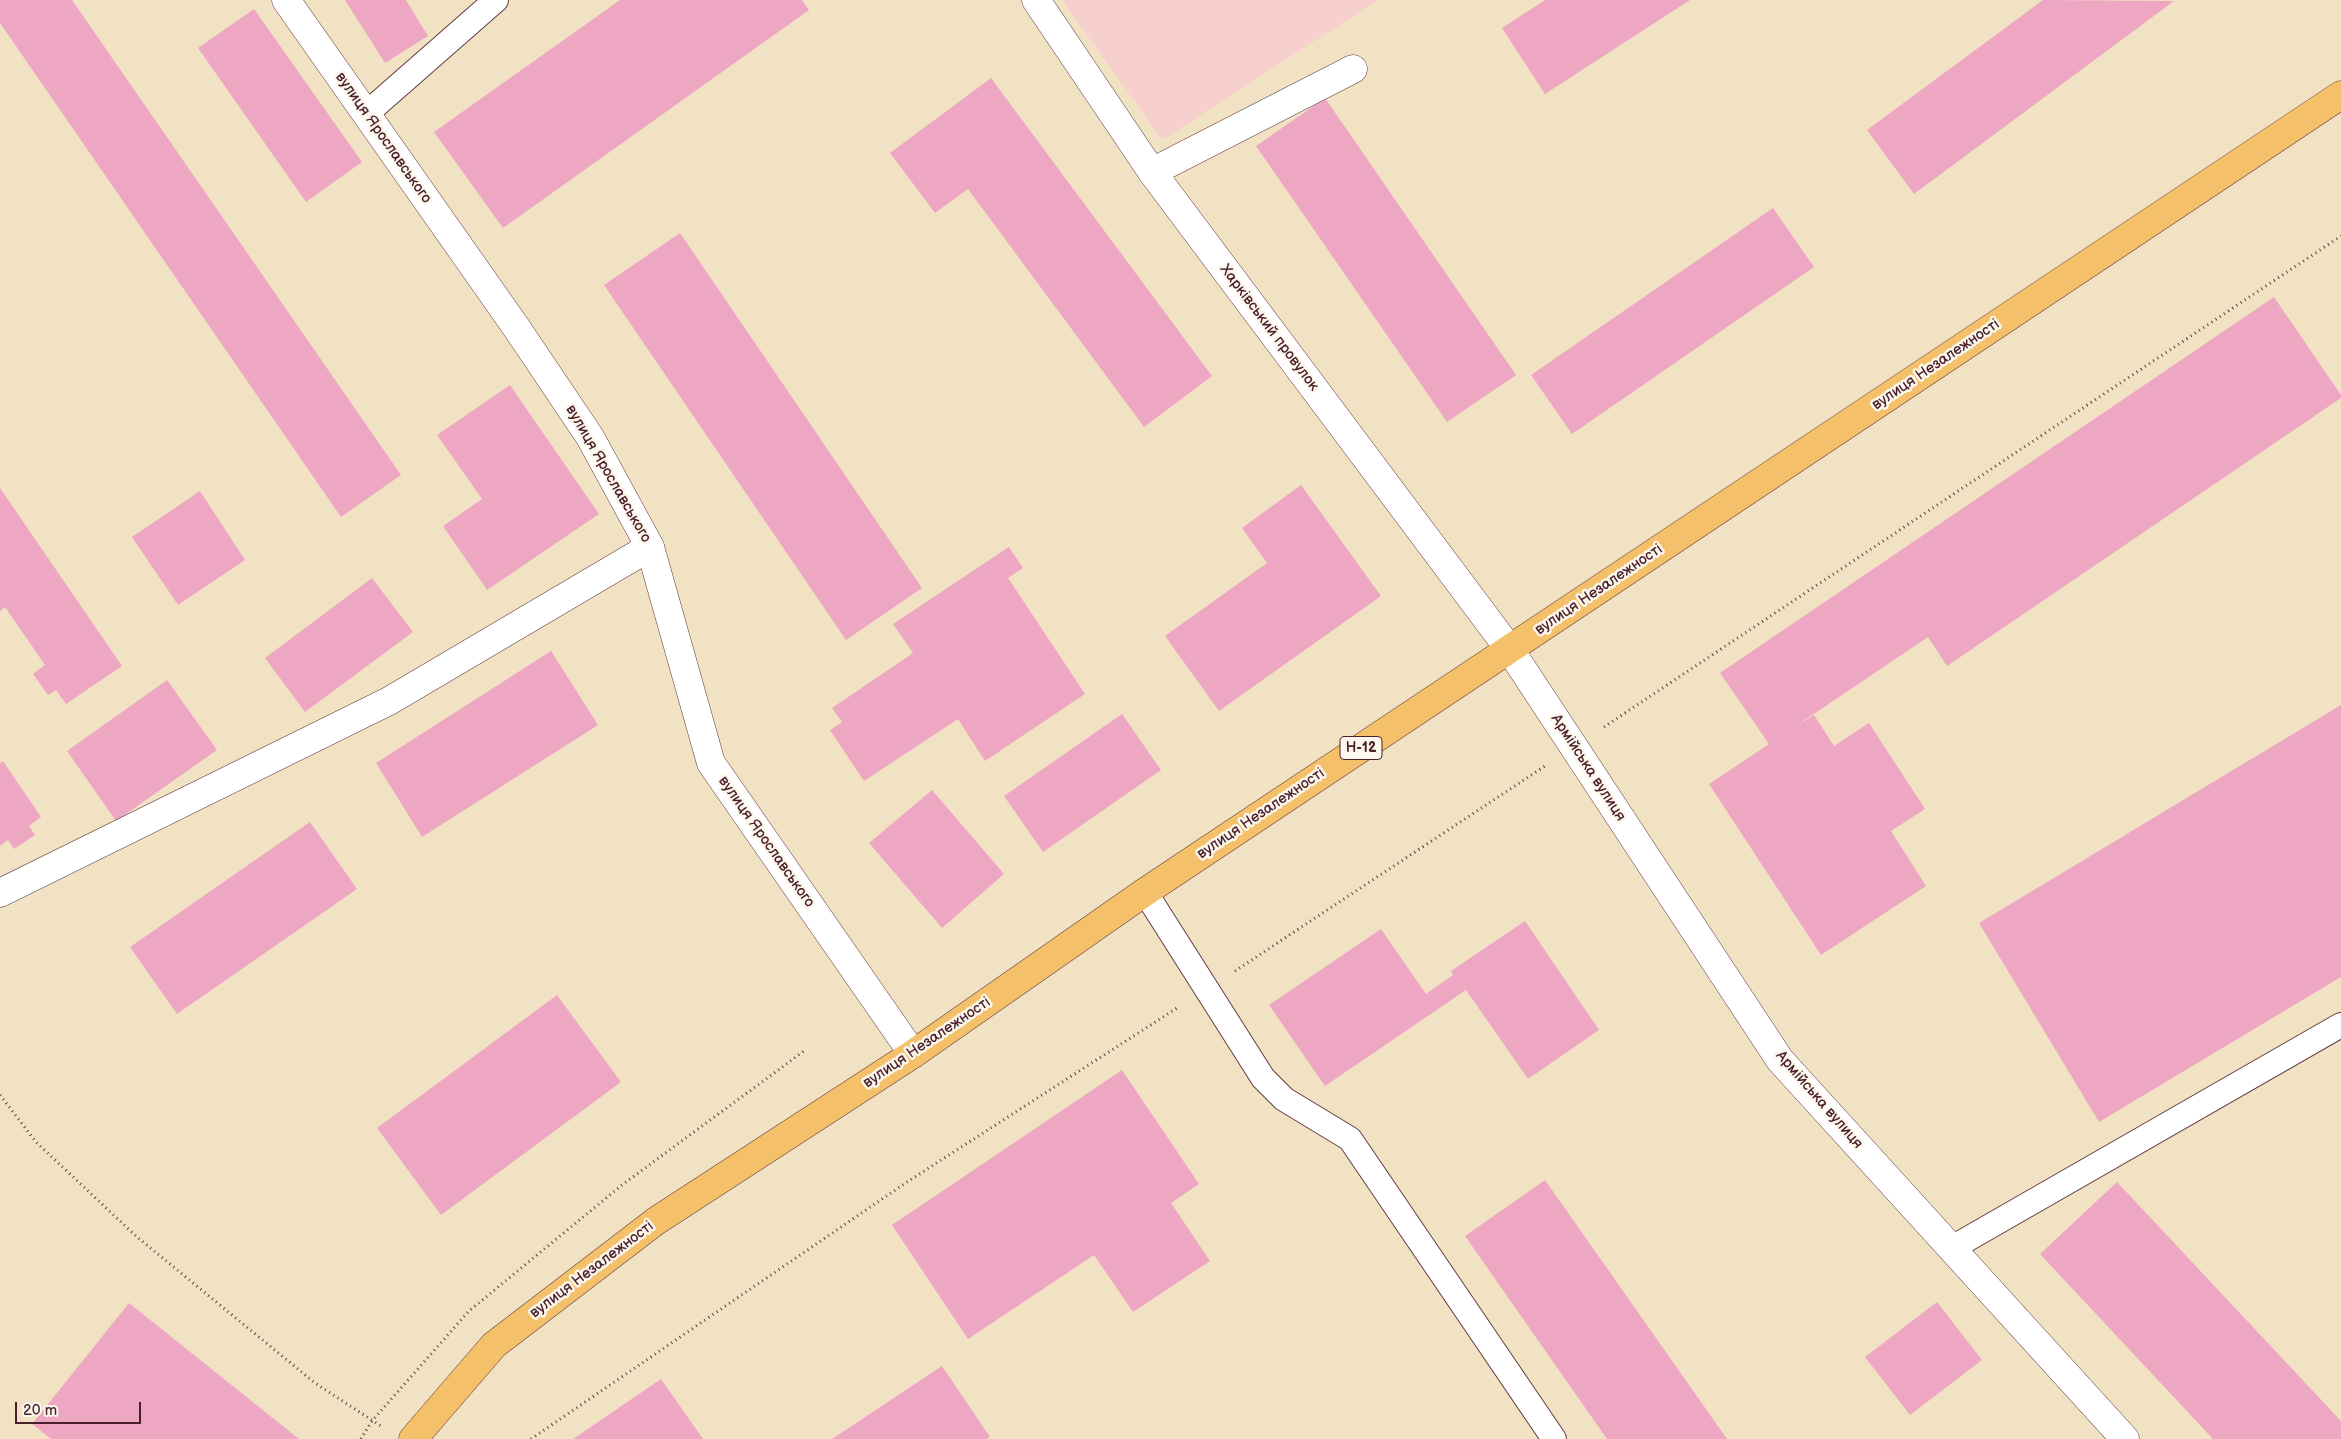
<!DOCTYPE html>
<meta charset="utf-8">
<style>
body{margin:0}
#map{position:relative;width:2341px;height:1439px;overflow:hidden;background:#f2e2c4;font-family:"Balsamiq Sans",sans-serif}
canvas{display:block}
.scale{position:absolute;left:15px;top:1402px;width:126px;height:22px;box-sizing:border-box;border:2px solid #4a1f2b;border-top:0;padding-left:6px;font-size:15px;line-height:18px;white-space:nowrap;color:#4a1f2b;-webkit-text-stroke:4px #fbf7ec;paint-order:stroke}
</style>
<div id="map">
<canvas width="2341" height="1439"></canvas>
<div class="scale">20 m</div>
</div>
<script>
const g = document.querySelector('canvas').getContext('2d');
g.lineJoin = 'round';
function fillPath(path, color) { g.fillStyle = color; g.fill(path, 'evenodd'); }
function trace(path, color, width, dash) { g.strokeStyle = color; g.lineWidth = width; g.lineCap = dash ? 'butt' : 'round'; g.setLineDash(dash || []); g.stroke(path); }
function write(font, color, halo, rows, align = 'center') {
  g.font = font + ' "Balsamiq Sans",sans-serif'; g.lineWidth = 5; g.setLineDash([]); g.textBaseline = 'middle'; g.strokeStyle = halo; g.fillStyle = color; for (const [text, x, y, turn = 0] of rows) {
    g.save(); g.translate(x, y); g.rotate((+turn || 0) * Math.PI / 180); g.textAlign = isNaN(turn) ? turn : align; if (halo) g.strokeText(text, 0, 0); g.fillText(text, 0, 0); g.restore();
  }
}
const built = new Path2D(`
 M 1062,0 L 1378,0 L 1162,140 Z`);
const building = new Path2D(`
 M 0,0 L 72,0 L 401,475 L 341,517 L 0,23 Z
 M 345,0 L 406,0 L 428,36 L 385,63 Z
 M 620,0 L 802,0 L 809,10 L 503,228 L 434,132 Z
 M 1545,0 L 1690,0 L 1545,94 L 1502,28 Z
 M 2043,0 L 2174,1 L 1914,194 L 1867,130 Z
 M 254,9 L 362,162 L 306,202 L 198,48 Z
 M 991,78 L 1212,376 L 1144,427 L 968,189 L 935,213 L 890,153 Z
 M 1325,98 L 1516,375 L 1447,422 L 1256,146 Z
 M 1773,208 L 1814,267 L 1572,434 L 1531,375 Z
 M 680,233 L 922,588 L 846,640 L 604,285 Z
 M 2274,297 L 2341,395 L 2341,398 L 1947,666 L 1928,637 L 1793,728 L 1814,715 L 1834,746 L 1869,723 L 1925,809 L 1891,831 L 1926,886 L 1821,955 L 1709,784 L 1769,744 L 1720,673 Z
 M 510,385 L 599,514 L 487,590 L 443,526 L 482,499 L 437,435 Z
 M 1301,485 L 1381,596 L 1219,711 L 1165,636 L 1267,563 L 1242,528 Z
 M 0,488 L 122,666 L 66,704 L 56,690 L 48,695 L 33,674 L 45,665 L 5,607 L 0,611 Z
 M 200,491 L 245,560 L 178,605 L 132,537 Z
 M 1009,547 L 1023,568 L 1008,578 L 1085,694 L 985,761 L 958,719 L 864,781 L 830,730 L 842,722 L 832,708 L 913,653 L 893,624 Z
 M 372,578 L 413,632 L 305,712 L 265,658 Z
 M 551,651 L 598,725 L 422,837 L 376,763 Z
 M 167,680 L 217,750 L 116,821 L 67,751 Z
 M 2341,705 L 2341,977 L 2099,1122 L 1979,923 Z
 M 1122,714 L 1161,770 L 1043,852 L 1004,796 Z
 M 3,761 L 41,817 L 29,826 L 35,835 L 14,849 L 8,840 L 0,846 L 0,763 Z
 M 932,790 L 1004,874 L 942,928 L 869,843 Z
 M 310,822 L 357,889 L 177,1014 L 130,947 Z
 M 1525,921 L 1599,1030 L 1528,1079 L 1466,990 L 1325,1086 L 1269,1005 L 1381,929 L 1426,994 L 1453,975 L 1451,971 Z
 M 557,995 L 621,1082 L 441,1215 L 377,1128 Z
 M 1122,1070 L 1199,1184 L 1171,1203 L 1210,1261 L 1133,1312 L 1094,1255 L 968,1339 L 892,1225 Z
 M 1545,1180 L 1727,1439 L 1607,1439 L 1465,1236 Z
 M 2117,1182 L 2341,1421 L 2341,1439 L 2213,1439 L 2040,1254 Z
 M 1937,1302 L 1982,1360 L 1910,1415 L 1865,1357 Z
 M 129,1303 L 299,1439 L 51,1439 L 32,1424 Z
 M 942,1366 L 990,1437 L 986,1439 L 832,1439 Z
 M 661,1379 L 703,1439 L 573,1439 Z`);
const path = new Path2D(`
 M 1604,727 L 2341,236
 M 1235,971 L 1545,766
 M 0,1095 L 36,1142 L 137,1237 L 315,1383 L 381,1426
 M 361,1439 L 372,1421 L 469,1311 L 622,1185 L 804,1051
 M 531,1439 L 904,1184 L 1177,1008`);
const service = new Path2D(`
 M 366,114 L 496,0
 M 1145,892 L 1263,1078 L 1284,1099 L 1350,1139 L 1554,1439
 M 1952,1248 L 2341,1025`);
const minor = new Path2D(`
 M 1152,172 L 1353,69
 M 0,893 L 389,701 L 650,547`);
const tertiary = new Path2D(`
 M 286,0 L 516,327 L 590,437 L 650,547 L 711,763 L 913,1054
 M 1036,0 L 1152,172 L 1510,650 L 1780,1060 L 2125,1439`);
const primary = new Path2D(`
 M 413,1439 L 494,1345 L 656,1221 L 913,1054 L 1145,892 L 2341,95`);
const shields = [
 [1361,748,42]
];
const shieldNames = [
 ["Н-12",1361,748]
];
const streetNames = [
 ["вулиця Ярославського",383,138,55],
 ["Харківський провулок",1269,328,53],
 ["вулиця Незалежності",1936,365,-34],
 ["вулиця Ярославського",608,474,60],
 ["вулиця Незалежності",1599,590,-34],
 ["Армійська вулиця",1588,768,57],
 ["вулиця Незалежності",1261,814,-34],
 ["вулиця Ярославського",766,842,55],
 ["вулиця Незалежності",927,1043,-34],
 ["Армійська вулиця",1819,1100,49],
 ["вулиця Незалежності",592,1270,-37]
];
fillPath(built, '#f7d0cd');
fillPath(building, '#eda7c2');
trace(service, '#633c42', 26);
trace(minor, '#633c42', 29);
trace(tertiary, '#633c42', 29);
trace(primary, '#633c42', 29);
trace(path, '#633c42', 3, [1, 4]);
trace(service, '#fff', 24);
trace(minor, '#fff', 28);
trace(tertiary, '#fff', 28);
trace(primary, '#f4c16a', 28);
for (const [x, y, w] of shields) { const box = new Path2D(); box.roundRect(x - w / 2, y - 11.5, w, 23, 4); g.fillStyle = '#fbf7ec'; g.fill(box); trace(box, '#4a1f2b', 1); }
write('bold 14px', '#4a1f2b', null, shieldNames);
write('15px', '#4a1f2b', '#fbf7ec', streetNames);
</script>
